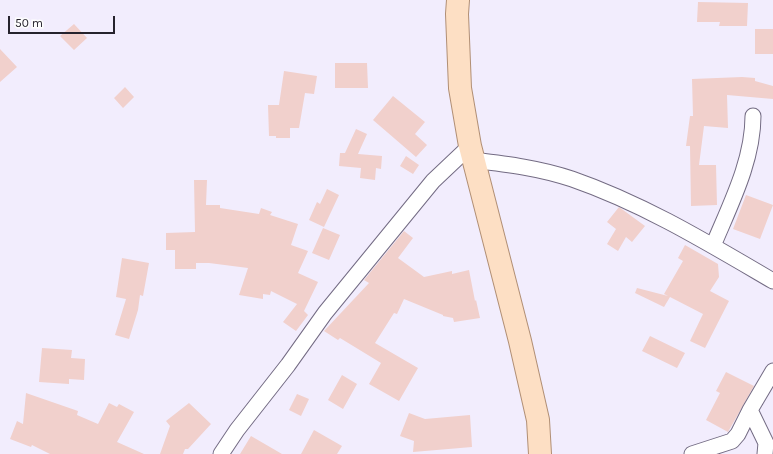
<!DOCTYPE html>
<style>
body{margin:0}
#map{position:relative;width:773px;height:454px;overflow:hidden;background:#f2edfd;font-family:Karla,sans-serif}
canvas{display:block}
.scale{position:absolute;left:8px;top:16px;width:107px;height:18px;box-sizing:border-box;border:2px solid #26232d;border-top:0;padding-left:5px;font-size:12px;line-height:14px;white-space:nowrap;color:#26232d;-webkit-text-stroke:3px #fdfdfd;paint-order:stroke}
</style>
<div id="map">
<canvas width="773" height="454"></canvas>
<div class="scale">50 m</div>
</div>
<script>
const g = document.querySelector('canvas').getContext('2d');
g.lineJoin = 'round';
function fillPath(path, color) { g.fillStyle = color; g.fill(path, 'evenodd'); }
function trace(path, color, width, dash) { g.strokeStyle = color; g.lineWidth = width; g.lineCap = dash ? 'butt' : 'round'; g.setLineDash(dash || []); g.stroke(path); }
const building = new Path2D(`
 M 698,2 L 748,3 L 747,26 L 719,26 L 720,22 L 697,22 Z
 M 74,24 L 87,38 L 74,50 L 60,36 Z
 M 755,29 L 773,29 L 773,54 L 755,54 Z
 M 0,49 L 17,67 L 0,82 Z
 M 335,63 L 367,63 L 368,88 L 335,88 Z
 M 284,71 L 317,76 L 314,94 L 305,93 L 299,128 L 290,128 L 290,138 L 276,138 L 276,136 L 269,136 L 268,105 L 279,105 Z
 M 742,77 L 755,78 L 755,81 L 773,86 L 773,99 L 727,95 L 728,128 L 704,126 L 699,165 L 716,165 L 717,205 L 691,206 L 690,146 L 686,146 L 690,116 L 693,116 L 692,79 Z
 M 125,87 L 134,97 L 123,108 L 114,98 Z
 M 393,96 L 425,122 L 415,134 L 427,145 L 416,157 L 373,120 Z
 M 356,129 L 367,134 L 358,154 L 382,156 L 381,169 L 376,168 L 375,180 L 360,178 L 361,168 L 339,166 L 340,153 L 345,153 Z
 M 406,156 L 419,165 L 413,174 L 400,166 Z
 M 194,180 L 207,180 L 206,205 L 220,205 L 220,208 L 259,214 L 261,208 L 272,212 L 270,215 L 298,224 L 291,245 L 308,251 L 298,273 L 318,282 L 304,311 L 308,315 L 296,331 L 283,322 L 297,304 L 271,291 L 270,295 L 263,294 L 263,299 L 239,295 L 248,268 L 209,263 L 196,263 L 196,269 L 175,269 L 175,250 L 166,250 L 166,233 L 195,232 Z
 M 327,189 L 339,195 L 324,227 L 309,220 L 317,202 L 320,204 Z
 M 746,195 L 773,205 L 760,239 L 733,229 Z
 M 619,207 L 645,226 L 632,242 L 626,237 L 618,251 L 607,244 L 616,229 L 607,222 Z
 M 323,228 L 340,235 L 329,260 L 312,253 Z
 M 404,231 L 413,238 L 398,258 L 424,277 L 452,271 L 452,274 L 469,270 L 475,301 L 476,300 L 480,318 L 454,322 L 453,318 L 443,316 L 443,315 L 404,299 L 397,314 L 394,313 L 375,343 L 418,368 L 399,401 L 369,384 L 381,363 L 340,338 L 338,340 L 324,331 L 369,283 L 364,280 Z
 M 685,245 L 718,264 L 719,277 L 710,291 L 729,301 L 705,348 L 690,341 L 703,314 L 670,297 L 664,307 L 635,293 L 637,288 L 668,296 L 664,294 L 683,261 L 678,258 Z
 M 122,258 L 149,263 L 143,296 L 140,295 L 138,310 L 129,339 L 115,335 L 126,299 L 116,297 Z
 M 650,336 L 685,353 L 677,368 L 642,351 Z
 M 42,348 L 72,350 L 71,358 L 85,359 L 84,380 L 69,379 L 69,384 L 39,382 Z
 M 726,372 L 754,386 L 728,432 L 706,420 L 720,393 L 716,391 Z
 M 342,375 L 357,384 L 343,409 L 328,400 Z
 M 26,393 L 78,411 L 77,415 L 98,424 L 109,403 L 117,407 L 119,404 L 134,412 L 117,442 L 144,454 L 50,454 L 32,445 L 31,447 L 10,439 L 17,421 L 23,424 Z
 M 297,394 L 309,399 L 301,416 L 289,410 Z
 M 189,403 L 211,424 L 188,449 L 185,449 L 183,454 L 160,454 L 170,426 L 166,421 Z
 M 409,413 L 425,419 L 470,415 L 472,447 L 413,452 L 414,441 L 400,436 Z
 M 314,430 L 342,446 L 337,454 L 301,454 Z
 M 251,436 L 282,454 L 240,454 Z`);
const street = new Path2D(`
 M 473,160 C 506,164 540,168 572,179 C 644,204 708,243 773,281
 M 713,246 C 730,205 753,161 753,116
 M 750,410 L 766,443 L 765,454
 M 221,454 L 237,430 L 288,365 L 325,313 L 433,181 L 470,146
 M 692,454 L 732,441 L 738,434 L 750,410 L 773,371`);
const primary = new Path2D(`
 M 458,0 L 457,14 L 460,88 L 470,146 L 520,341 L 538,420 L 540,454`);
fillPath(building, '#f1d0cc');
trace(street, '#736b83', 17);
trace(primary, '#b18f75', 24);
trace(street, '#fff', 15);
trace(primary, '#fddfc4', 22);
</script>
